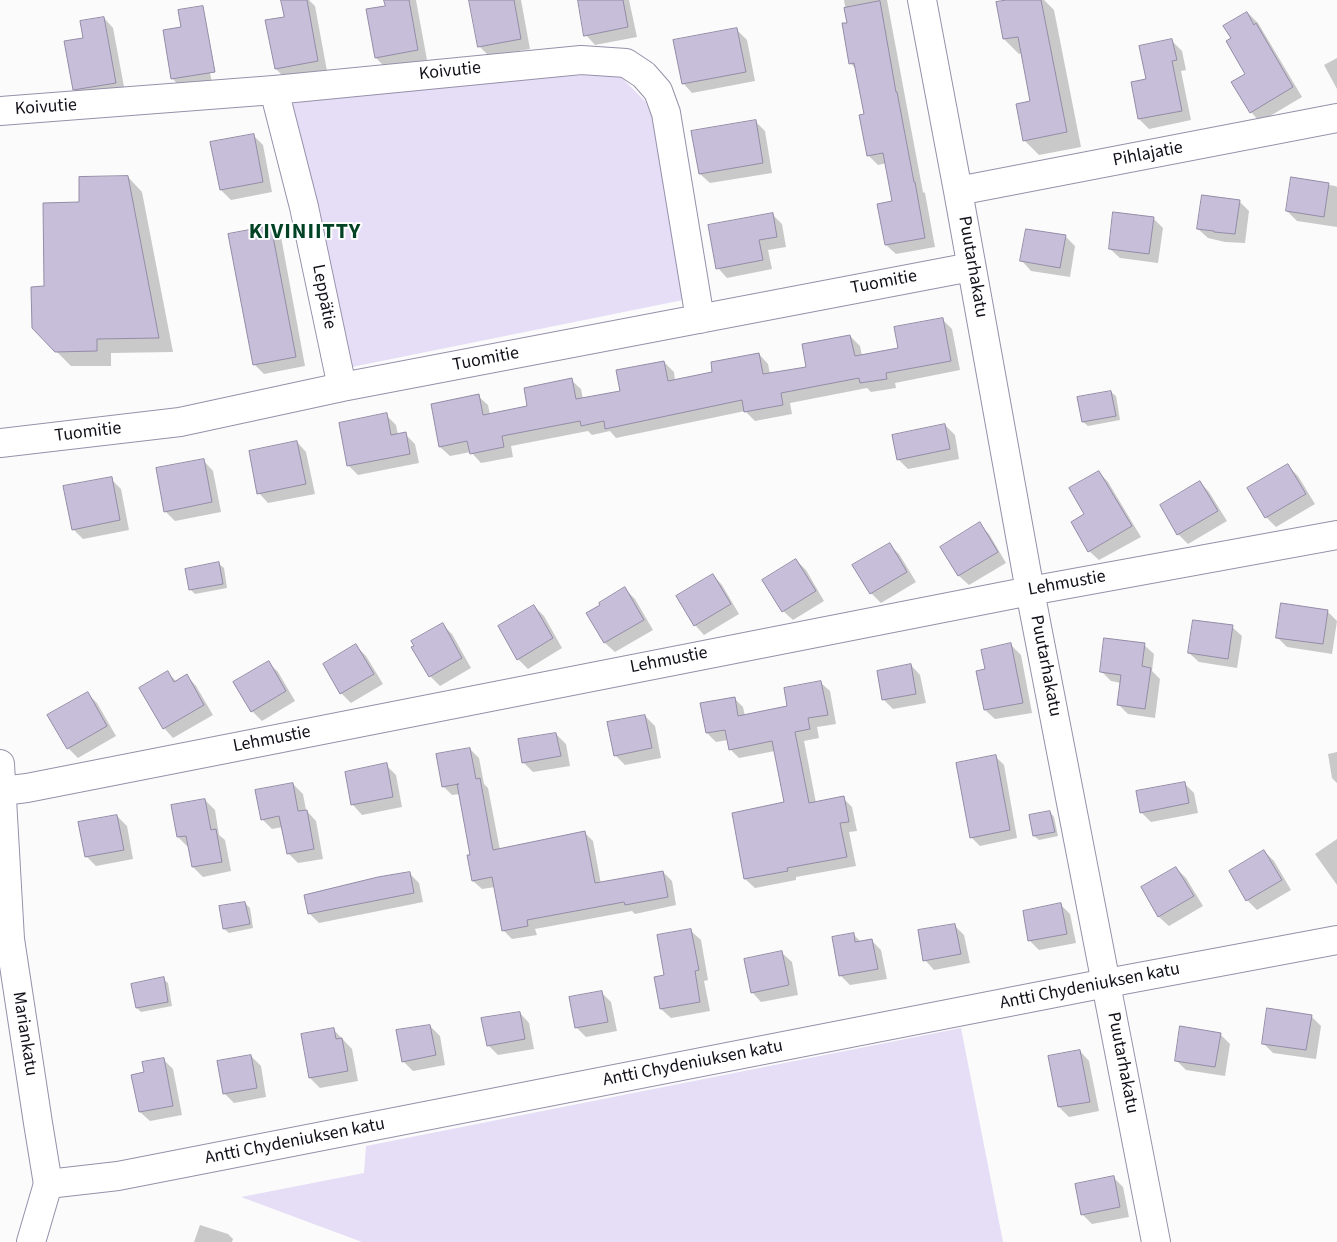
<!DOCTYPE html>
<meta charset="utf-8">
<style>
body{margin:0}
canvas{display:block;background:#fbfbfb}
</style>
<canvas width="1337" height="1242"></canvas>
<script>
const g = document.querySelector('canvas').getContext('2d');
g.lineJoin = 'round';
function fillPath(path, color) { g.fillStyle = color; g.fill(path, 'evenodd'); }
function trace(path, color, width, dash) { g.strokeStyle = color; g.lineWidth = width; g.lineCap = dash ? 'butt' : 'round'; g.setLineDash(dash || []); g.stroke(path); }
function write(font, color, halo, rows, align = 'center') {
  g.font = font + ' "Source Sans 3",sans-serif'; g.lineWidth = 4; g.setLineDash([]); g.textBaseline = 'middle'; g.strokeStyle = halo; g.fillStyle = color; for (const [text, x, y, turn = 0] of rows) {
    g.save(); g.translate(x, y); g.rotate((+turn || 0) * Math.PI / 180); g.textAlign = isNaN(turn) ? turn : align; if (halo) g.strokeText(text, 0, 0); g.fillText(text, 0, 0); g.restore();
  }
}
const green = new Path2D(`
 M 583,75 L 620,76 L 645,101 L 653,119 L 683,300 L 347,368 L 291,103 L 494,81 Z
 M 961,1028 L 1003,1242 L 362,1242 L 241,1197 L 364,1173 L 366,1146 Z`);
const shadow = new Path2D(`
 M 287,0 L 309,0 L 315,6 L 327,71 L 286,79 L 276,69 L 267,21 L 286,18 Z
 M 385,0 L 416,0 L 427,60 L 386,68 L 376,58 L 367,10 L 386,7 Z
 M 470,0 L 521,0 L 530,49 L 489,56 L 479,46 Z
 M 579,0 L 629,0 L 637,37 L 595,45 L 586,35 Z
 M 844,0 L 887,0 L 906,102 L 923,192 L 925,193 L 935,247 L 896,254 L 886,245 L 894,202 L 887,163 L 878,165 L 868,155 L 866,115 L 857,70 L 851,64 L 848,24 Z
 M 1014,0 L 1044,0 L 1054,10 L 1081,147 L 1039,155 L 1024,140 L 1032,102 L 1022,53 L 1019,54 L 1004,39 L 997,3 Z
 M 1248,13 L 1258,23 L 1302,97 L 1260,122 L 1251,112 L 1247,74 L 1233,38 L 1225,27 Z
 M 104,18 L 113,28 L 125,92 L 84,99 L 74,89 L 84,39 Z
 M 737,30 L 747,40 L 755,81 L 692,93 L 683,83 Z
 M 164,31 L 203,36 L 212,83 L 182,89 L 173,79 Z
 M 1172,41 L 1182,51 L 1186,70 L 1181,71 L 1191,120 L 1149,129 L 1139,119 L 1133,83 L 1147,80 Z
 M 1337,58 L 1337,89 L 1324,65 Z
 M 755,121 L 765,131 L 772,173 L 710,183 L 700,174 Z
 M 253,135 L 263,145 L 272,192 L 231,200 L 221,190 L 212,143 Z
 M 128,177 L 142,192 L 173,352 L 111,353 L 111,366 L 71,366 L 33,328 L 45,287 L 81,204 Z
 M 1292,179 L 1335,186 L 1337,187 L 1337,227 L 1297,221 L 1287,211 Z
 M 1240,202 L 1249,211 L 1245,243 L 1225,242 L 1208,238 L 1198,229 Z
 M 772,214 L 782,224 L 786,247 L 768,250 L 772,269 L 727,278 L 718,268 Z
 M 1153,218 L 1163,228 L 1158,263 L 1120,258 L 1110,249 Z
 M 271,227 L 281,237 L 305,366 L 264,374 L 254,364 Z
 M 1065,236 L 1075,246 L 1070,277 L 1031,271 L 1022,261 Z
 M 942,319 L 952,329 L 960,370 L 895,383 L 896,388 L 871,392 L 867,388 L 790,403 L 792,414 L 755,421 L 745,411 L 616,438 L 610,431 L 592,435 L 588,431 L 511,446 L 513,457 L 481,463 L 471,452 L 450,456 L 440,447 L 478,396 L 488,405 L 490,415 L 529,407 L 571,380 L 581,389 L 583,399 L 621,392 L 664,362 L 674,372 L 675,381 L 714,373 L 759,354 L 768,364 L 770,374 L 808,368 L 850,336 L 860,346 L 862,356 L 900,349 Z
 M 1111,392 L 1116,396 L 1120,420 L 1088,426 L 1083,422 L 1079,398 Z
 M 386,415 L 396,425 L 398,435 L 405,434 L 415,444 L 419,463 L 358,475 L 349,466 Z
 M 945,425 L 955,435 L 959,459 L 908,469 L 898,459 Z
 M 297,442 L 306,452 L 315,494 L 268,503 L 259,493 Z
 M 204,461 L 213,471 L 221,512 L 175,521 L 165,511 Z
 M 1288,466 L 1298,476 L 1315,504 L 1276,527 L 1266,517 Z
 M 1099,472 L 1108,482 L 1141,537 L 1099,560 L 1089,551 L 1086,514 Z
 M 111,479 L 121,489 L 129,530 L 83,539 L 73,529 Z
 M 1200,482 L 1209,492 L 1227,521 L 1188,544 L 1178,534 Z
 M 979,524 L 989,534 L 1006,563 L 969,585 L 959,576 L 942,547 Z
 M 890,545 L 899,554 L 916,582 L 881,603 L 871,593 Z
 M 796,560 L 806,570 L 824,601 L 793,620 L 783,611 Z
 M 219,564 L 224,568 L 227,588 L 195,594 L 190,589 Z
 M 713,575 L 722,585 L 739,614 L 704,635 L 695,625 Z
 M 625,589 L 635,599 L 653,630 L 615,652 L 605,643 L 588,613 Z
 M 534,606 L 544,616 L 562,648 L 528,669 L 518,659 Z
 M 1327,611 L 1337,621 L 1332,654 L 1287,647 L 1277,637 Z
 M 442,624 L 452,634 L 471,668 L 440,686 L 430,676 Z
 M 1232,627 L 1242,636 L 1237,668 L 1199,662 L 1189,653 Z
 M 1011,645 L 1021,655 L 1032,713 L 995,719 L 985,710 L 986,670 Z
 M 1144,645 L 1154,654 L 1152,671 L 1160,679 L 1155,718 L 1128,714 L 1118,704 L 1121,683 L 1111,681 L 1101,671 Z
 M 356,646 L 366,656 L 383,684 L 351,703 L 341,693 Z
 M 268,662 L 278,672 L 295,701 L 262,721 L 252,711 Z
 M 911,665 L 920,675 L 926,703 L 893,709 L 884,700 Z
 M 168,673 L 177,682 L 187,676 L 196,686 L 213,715 L 173,738 L 164,728 Z
 M 820,682 L 830,691 L 836,724 L 817,727 L 819,738 L 804,741 L 816,803 L 843,798 L 852,807 L 857,831 L 849,832 L 856,866 L 796,877 L 796,880 L 755,888 L 745,879 L 785,803 L 775,751 L 739,758 L 730,749 L 728,740 L 716,742 L 707,733 L 702,704 L 734,698 L 743,707 L 745,716 L 789,707 Z
 M 87,693 L 97,703 L 116,736 L 78,758 L 68,748 Z
 M 645,716 L 655,726 L 661,758 L 625,765 L 615,755 Z
 M 556,734 L 566,744 L 570,766 L 533,772 L 523,762 Z
 M 470,749 L 479,758 L 484,784 L 488,788 L 500,850 L 584,832 L 593,841 L 601,884 L 663,872 L 672,881 L 676,905 L 635,914 L 632,911 L 535,929 L 537,935 L 512,939 L 504,931 L 495,887 L 482,889 L 473,881 L 471,856 L 460,794 L 452,795 L 443,786 Z
 M 1337,752 L 1337,783 L 1332,778 L 1328,754 Z
 M 996,757 L 1004,765 L 1017,838 L 980,846 L 971,837 Z
 M 386,765 L 396,775 L 402,807 L 362,815 L 353,805 L 346,773 Z
 M 1184,783 L 1194,793 L 1198,813 L 1151,822 L 1141,812 Z
 M 293,784 L 303,794 L 306,810 L 316,821 L 323,859 L 298,863 L 288,853 L 283,827 L 272,829 L 262,819 Z
 M 205,800 L 215,810 L 219,835 L 225,840 L 231,871 L 203,877 L 193,867 L 190,846 L 188,847 L 178,837 Z
 M 1050,812 L 1054,817 L 1058,836 L 1039,840 L 1034,836 Z
 M 117,816 L 127,826 L 133,859 L 96,866 L 86,856 Z
 M 1337,839 L 1337,885 L 1315,854 Z
 M 1264,851 L 1274,861 L 1291,890 L 1257,910 L 1247,900 Z
 M 1176,868 L 1186,878 L 1203,906 L 1169,926 L 1159,917 L 1143,888 Z
 M 409,873 L 419,883 L 423,902 L 319,923 L 309,913 Z
 M 245,903 L 250,908 L 253,928 L 229,933 L 224,929 Z
 M 1060,904 L 1070,914 L 1076,943 L 1039,950 L 1029,940 Z
 M 954,925 L 964,935 L 970,963 L 934,970 L 925,960 Z
 M 691,931 L 701,940 L 708,980 L 704,981 L 710,1011 L 671,1018 L 661,1009 L 665,976 Z
 M 853,934 L 861,942 L 871,940 L 881,950 L 887,979 L 850,985 L 840,975 Z
 M 782,953 L 792,962 L 798,995 L 761,1002 L 752,992 Z
 M 163,979 L 168,983 L 172,1006 L 141,1012 L 137,1008 Z
 M 602,993 L 611,1002 L 617,1031 L 586,1037 L 576,1027 Z
 M 520,1013 L 529,1023 L 534,1049 L 498,1055 L 488,1045 Z
 M 1311,1016 L 1321,1026 L 1316,1059 L 1273,1053 L 1263,1043 Z
 M 430,1026 L 440,1036 L 445,1065 L 413,1071 L 403,1061 Z
 M 333,1029 L 352,1049 L 358,1081 L 320,1088 L 310,1078 L 303,1035 Z
 M 1220,1034 L 1230,1044 L 1225,1076 L 1186,1070 L 1176,1060 Z
 M 1080,1051 L 1089,1061 L 1099,1111 L 1069,1117 L 1059,1107 Z
 M 251,1056 L 261,1066 L 266,1097 L 234,1103 L 224,1093 Z
 M 163,1059 L 173,1069 L 182,1115 L 150,1121 L 140,1112 L 146,1073 Z
 M 1113,1177 L 1123,1187 L 1129,1217 L 1092,1224 L 1082,1214 Z
 M 200,1225 L 228,1234 L 233,1239 L 232,1242 L 194,1242 Z`);
const building = new Path2D(`
 M 281,0 L 307,0 L 318,61 L 275,69 L 265,20 L 284,17 Z
 M 384,0 L 409,0 L 418,50 L 375,58 L 366,9 L 385,6 Z
 M 469,0 L 514,0 L 521,39 L 478,47 Z
 M 578,0 L 623,0 L 628,27 L 584,36 Z
 M 1007,0 L 1041,0 L 1067,132 L 1023,141 L 1016,104 L 1030,101 L 1018,37 L 1003,39 L 996,2 Z
 M 880,1 L 896,92 L 897,92 L 914,182 L 915,182 L 925,238 L 885,245 L 877,204 L 892,201 L 883,153 L 867,156 L 859,115 L 864,114 L 854,63 L 849,64 L 842,23 L 847,23 L 844,8 Z
 M 203,6 L 215,72 L 171,79 L 163,30 L 181,27 L 178,10 Z
 M 1247,12 L 1254,25 L 1256,23 L 1293,87 L 1250,113 L 1231,82 L 1245,74 L 1226,41 L 1231,38 L 1223,26 Z
 M 104,17 L 116,83 L 73,90 L 64,41 L 83,38 L 80,21 Z
 M 737,28 L 746,72 L 682,84 L 673,40 Z
 M 1172,39 L 1177,60 L 1172,61 L 1182,111 L 1138,119 L 1131,82 L 1146,79 L 1139,46 Z
 M 756,120 L 763,163 L 699,174 L 691,131 Z
 M 254,134 L 263,182 L 220,190 L 210,142 Z
 M 128,176 L 159,338 L 97,339 L 97,351 L 55,352 L 32,328 L 31,287 L 44,286 L 43,203 L 79,202 L 79,177 Z
 M 1291,177 L 1329,183 L 1324,217 L 1286,211 Z
 M 1202,195 L 1240,200 L 1235,234 L 1214,232 L 1214,231 L 1197,229 Z
 M 1113,212 L 1154,217 L 1149,254 L 1109,249 Z
 M 773,213 L 777,237 L 759,240 L 763,260 L 716,269 L 708,225 Z
 M 271,226 L 296,357 L 253,365 L 228,234 Z
 M 1026,229 L 1066,235 L 1060,268 L 1020,261 Z
 M 943,318 L 951,361 L 886,373 L 887,379 L 860,383 L 859,378 L 781,393 L 783,405 L 744,412 L 742,400 L 605,429 L 604,421 L 581,426 L 580,421 L 502,436 L 504,447 L 470,454 L 467,441 L 439,447 L 431,404 L 479,394 L 483,415 L 527,406 L 524,388 L 572,378 L 576,399 L 620,391 L 616,370 L 664,361 L 668,381 L 712,372 L 711,362 L 759,353 L 763,374 L 806,367 L 802,344 L 850,335 L 855,356 L 898,348 L 894,327 Z
 M 1111,391 L 1116,416 L 1082,422 L 1077,397 Z
 M 387,413 L 391,435 L 406,432 L 410,454 L 347,466 L 339,423 Z
 M 945,424 L 950,449 L 897,460 L 892,435 Z
 M 297,441 L 306,484 L 257,494 L 249,451 Z
 M 204,459 L 212,502 L 164,512 L 156,468 Z
 M 1288,464 L 1306,494 L 1265,518 L 1247,488 Z
 M 1099,471 L 1132,526 L 1088,552 L 1071,522 L 1084,514 L 1069,488 Z
 M 112,477 L 120,520 L 72,530 L 63,486 Z
 M 1200,481 L 1218,511 L 1177,535 L 1160,505 Z
 M 980,522 L 998,552 L 958,576 L 940,547 Z
 M 890,543 L 907,572 L 870,594 L 852,565 Z
 M 796,559 L 816,591 L 782,612 L 762,580 Z
 M 219,562 L 223,584 L 189,590 L 185,569 Z
 M 713,574 L 731,604 L 694,626 L 676,596 Z
 M 625,587 L 644,620 L 604,643 L 586,613 L 600,605 L 599,603 Z
 M 1281,603 L 1328,610 L 1323,644 L 1276,638 Z
 M 534,605 L 553,638 L 517,660 L 498,626 Z
 M 1193,620 L 1233,625 L 1228,659 L 1188,653 Z
 M 443,623 L 462,658 L 429,677 L 411,647 L 414,646 L 411,641 Z
 M 1104,638 L 1145,643 L 1142,666 L 1151,668 L 1145,709 L 1117,705 L 1121,675 L 1100,672 Z
 M 1011,643 L 1023,703 L 984,710 L 976,671 L 985,669 L 981,650 Z
 M 356,644 L 374,674 L 340,694 L 323,664 Z
 M 269,661 L 286,691 L 251,712 L 233,682 Z
 M 911,664 L 916,694 L 882,700 L 877,671 Z
 M 168,671 L 174,682 L 187,674 L 204,705 L 163,729 L 139,688 Z
 M 821,681 L 828,715 L 808,718 L 810,729 L 795,732 L 809,803 L 844,796 L 849,822 L 840,823 L 847,857 L 787,868 L 788,871 L 744,879 L 732,813 L 784,802 L 772,741 L 729,750 L 725,730 L 706,733 L 700,703 L 735,697 L 738,716 L 787,706 L 784,688 Z
 M 88,692 L 107,726 L 67,749 L 47,715 Z
 M 645,715 L 652,748 L 614,756 L 607,722 Z
 M 556,733 L 561,756 L 522,763 L 518,739 Z
 M 470,748 L 476,779 L 480,778 L 493,850 L 585,831 L 595,883 L 663,871 L 668,897 L 625,905 L 624,902 L 527,920 L 528,926 L 502,931 L 492,877 L 472,881 L 467,855 L 470,855 L 457,784 L 459,784 L 442,787 L 436,754 Z
 M 996,755 L 1010,830 L 970,838 L 956,763 Z
 M 387,763 L 393,797 L 351,805 L 345,772 Z
 M 1185,782 L 1189,803 L 1140,813 L 1136,791 Z
 M 293,783 L 298,811 L 307,810 L 314,849 L 287,854 L 279,816 L 261,820 L 255,790 Z
 M 205,799 L 211,830 L 216,829 L 222,862 L 192,867 L 186,836 L 177,837 L 171,805 Z
 M 1050,811 L 1055,832 L 1033,836 L 1029,815 Z
 M 117,815 L 124,850 L 85,857 L 78,822 Z
 M 1264,850 L 1282,880 L 1246,901 L 1229,871 Z
 M 1176,867 L 1194,896 L 1158,917 L 1141,887 Z
 M 410,872 L 414,893 L 308,914 L 304,895 L 378,877 Z
 M 245,902 L 250,924 L 223,929 L 219,906 Z
 M 1061,903 L 1067,934 L 1028,941 L 1023,911 Z
 M 955,924 L 961,954 L 923,961 L 918,930 Z
 M 691,929 L 699,970 L 695,971 L 700,1002 L 660,1009 L 654,977 L 664,975 L 657,935 Z
 M 854,933 L 855,942 L 872,939 L 878,969 L 839,976 L 832,937 Z
 M 782,951 L 789,985 L 751,993 L 744,959 Z
 M 164,977 L 168,1002 L 136,1008 L 131,984 Z
 M 602,991 L 608,1022 L 575,1028 L 569,997 Z
 M 1267,1008 L 1312,1015 L 1306,1050 L 1262,1044 Z
 M 520,1012 L 525,1039 L 487,1046 L 481,1018 Z
 M 430,1025 L 436,1055 L 402,1062 L 396,1030 Z
 M 1180,1026 L 1221,1033 L 1215,1067 L 1175,1061 Z
 M 334,1028 L 336,1039 L 342,1038 L 348,1071 L 309,1078 L 301,1034 Z
 M 1080,1050 L 1090,1102 L 1058,1107 L 1048,1056 Z
 M 251,1055 L 257,1088 L 223,1094 L 217,1061 Z
 M 164,1058 L 173,1106 L 139,1112 L 131,1075 L 144,1072 L 142,1062 Z
 M 1114,1176 L 1120,1207 L 1081,1215 L 1075,1184 Z`);
const minor = new Path2D(`
 M 922,0 L 958,191 L 1030,591 L 1156,1242
 M 274,90 L 304,207 L 342,387
 M 0,111 L 274,90 L 581,60 L 626,63 L 644,75 L 658,91 L 666,113 L 700,319
 M 958,191 L 1337,118
 M 0,443 L 180,422 L 342,387 L 971,267
 M 2,791 L 27,788 L 1030,591 L 1337,535`);
const tertiary = new Path2D(`
 M 0,764 L 10,939 L 38,1123 L 48,1184`);
const secondary = new Path2D(`
 M 31,1242 L 48,1184 L 118,1176 L 1091,986 L 1337,940`);
const streetNames = [
 ["Koivutie",450,72,-6],
 ["Koivutie",46,108,-4],
 ["Pihlajatie",1148,155,-11],
 ["Puutarhakatu",972,267,80],
 ["Tuomitie",884,283,-11],
 ["Leppätie",323,297,79],
 ["Tuomitie",486,360,-11],
 ["Tuomitie",88,433,-7],
 ["Lehmustie",1067,584,-10],
 ["Lehmustie",669,661,-11],
 ["Puutarhakatu",1045,666,79],
 ["Lehmustie",272,740,-11],
 ["Antti Chydeniuksen katu",1090,987,-11],
 ["Mariankatu",24,1034,81],
 ["Puutarhakatu",1122,1063,79],
 ["Antti Chydeniuksen katu",693,1064,-11],
 ["Antti Chydeniuksen katu",295,1142,-11]
];
const districtNames = [
 ["KIVINIITTY",305,233]
];
fillPath(green, '#e5def6');
fillPath(shadow, '#0003');
fillPath(building, '#c7bfda');
trace(building, '#948ca6', 1);
trace(minor, '#9790aa', 30);
trace(tertiary, '#9790aa', 30);
trace(secondary, '#9790aa', 30);
trace(minor, '#fff', 28);
trace(tertiary, '#fff', 28);
trace(secondary, '#fff', 28);
write('18px', '#131019', '#fff', streetNames);
g.letterSpacing = '1px';
write('bold 22px', '#014225', '#fff', districtNames);
g.letterSpacing = '0px';
</script>
